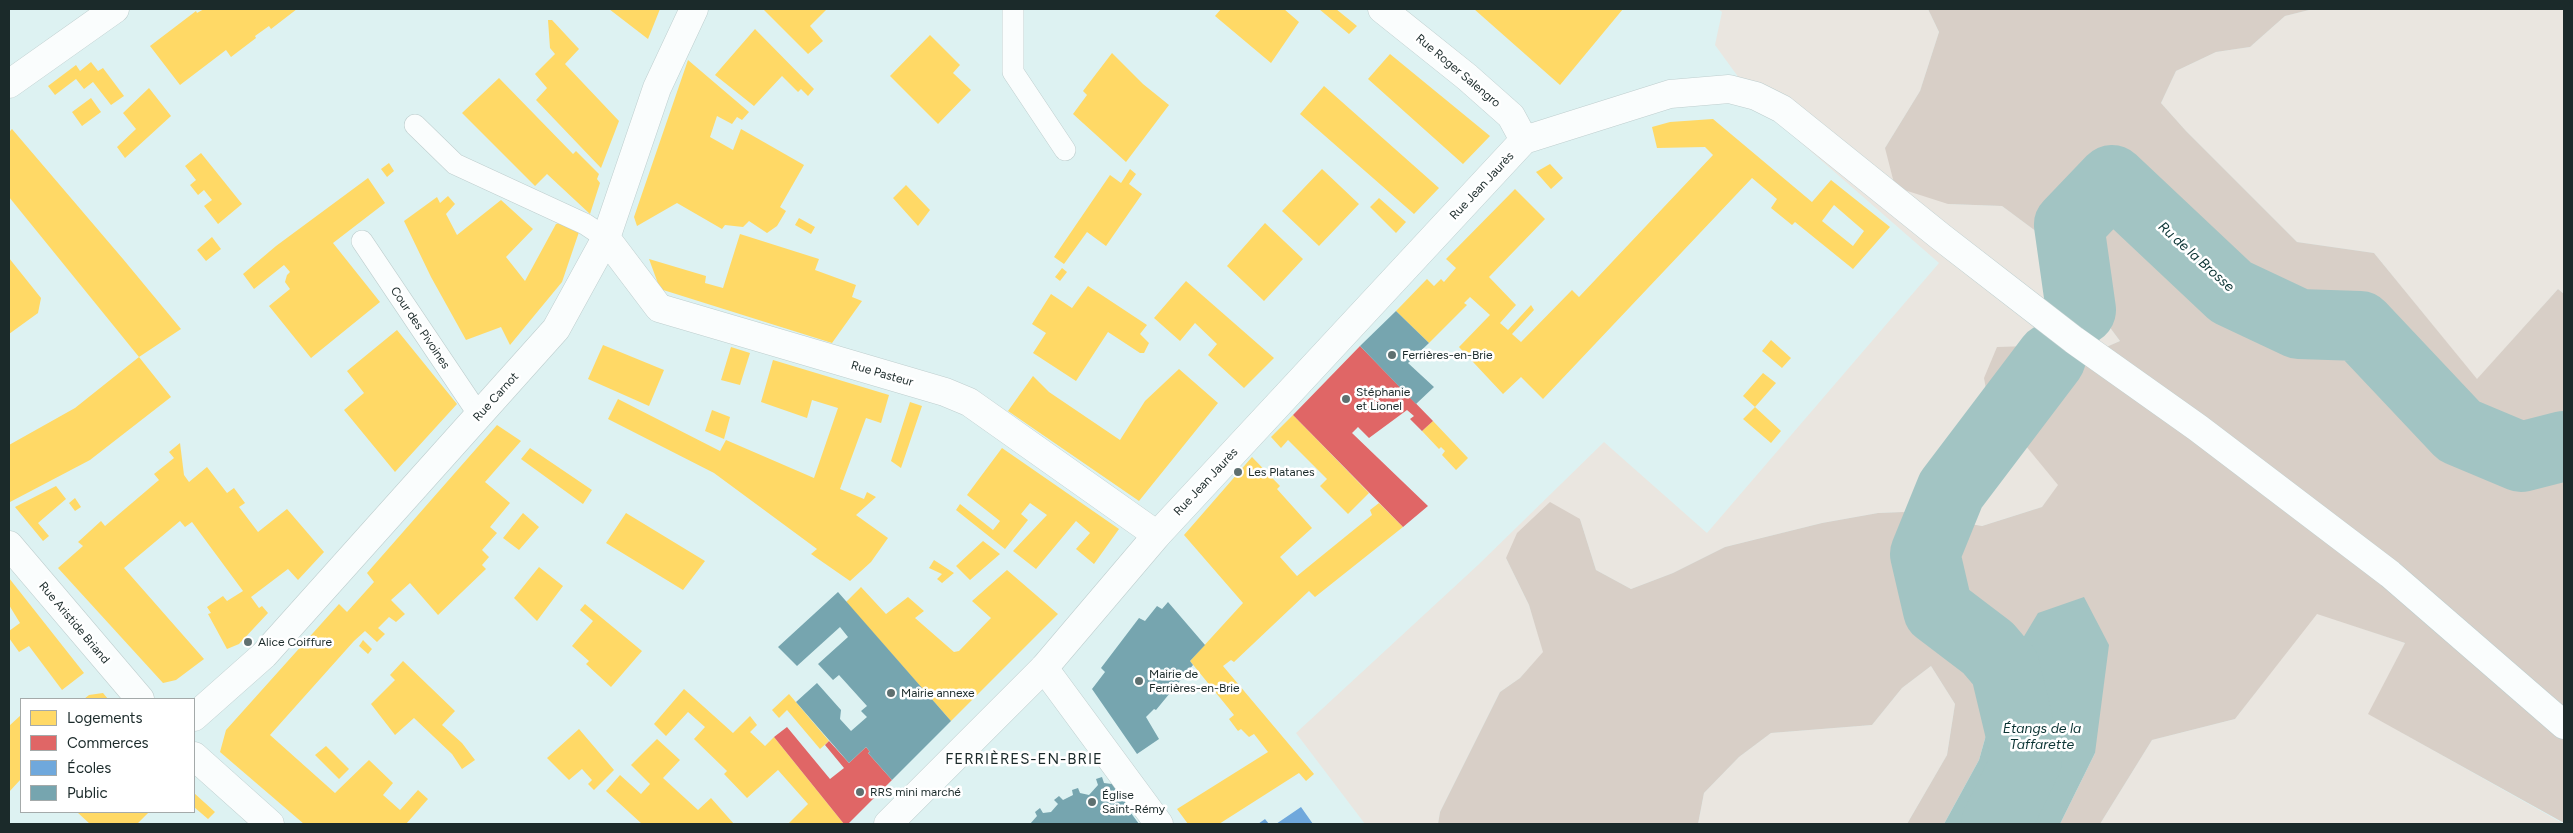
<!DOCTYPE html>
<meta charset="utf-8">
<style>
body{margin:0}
#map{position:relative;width:2573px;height:833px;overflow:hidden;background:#ddf2f2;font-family:Figtree,sans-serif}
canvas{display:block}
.frame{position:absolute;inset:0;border:10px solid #1b2a2a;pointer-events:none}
.legend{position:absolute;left:20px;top:698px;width:175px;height:115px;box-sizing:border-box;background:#fff;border:1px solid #a4aaaa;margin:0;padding:6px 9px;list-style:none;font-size:15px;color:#1b2a2a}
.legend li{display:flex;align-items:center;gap:10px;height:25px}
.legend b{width:25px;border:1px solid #a4aaaa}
</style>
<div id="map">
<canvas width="2573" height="833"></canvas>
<div class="frame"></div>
<ul class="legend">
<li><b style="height:14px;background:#ffd966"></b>Logements</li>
<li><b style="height:14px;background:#e06666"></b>Commerces</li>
<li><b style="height:14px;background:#6fa8dc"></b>Écoles</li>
<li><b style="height:14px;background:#76a5af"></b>Public</li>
</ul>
</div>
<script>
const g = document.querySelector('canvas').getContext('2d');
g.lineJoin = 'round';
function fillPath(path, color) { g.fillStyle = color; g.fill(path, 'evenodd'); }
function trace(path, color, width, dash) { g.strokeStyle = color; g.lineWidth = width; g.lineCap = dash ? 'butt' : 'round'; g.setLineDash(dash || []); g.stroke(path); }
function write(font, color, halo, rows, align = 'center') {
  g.font = font + ' Figtree,sans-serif'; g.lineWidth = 5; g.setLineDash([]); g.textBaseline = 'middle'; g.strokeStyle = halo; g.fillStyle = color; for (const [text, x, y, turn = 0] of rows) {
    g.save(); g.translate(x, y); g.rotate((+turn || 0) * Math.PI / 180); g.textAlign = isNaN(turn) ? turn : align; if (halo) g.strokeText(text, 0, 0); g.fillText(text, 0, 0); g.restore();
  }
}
const green = new Path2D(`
 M 1718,9 L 1928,9 L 1939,32 L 1920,91 L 1885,148 L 1948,204 L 2002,206 L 2041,235 L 2120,341 L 1988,400 L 2059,485 L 2042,507 L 1982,526 L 1903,512 L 1878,513 L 1822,523 L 1725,547 L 1673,573 L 1631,589 L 1596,570 L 1580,519 L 1506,558 L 1529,605 L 1544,652 L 1520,678 L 1500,692 L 1440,812 L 1438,824 L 1365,824 L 1296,733 L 1478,565 L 1604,442 L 1707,533 L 1939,263 L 1760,107 L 1715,45 L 1722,12 Z
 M 2313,9 L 2564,9 L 2564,294 L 2558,289 L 2477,380 L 2374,253 L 2297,242 L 2186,131 L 2161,103 L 2176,71 L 2216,52 L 2250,47 L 2285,16 Z
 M 2316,613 L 2405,643 L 2369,714 L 2564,824 L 2100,824 L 2152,740 L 2235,719 Z
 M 1931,666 L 1955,704 L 1947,755 L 1907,824 L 1698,824 L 1704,793 L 1739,757 L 1771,733 L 1872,725 L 1902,688 Z`);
const forest = new Path2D(`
 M 1928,9 L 2313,9 L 2285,16 L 2250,47 L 2216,52 L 2176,71 L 2161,103 L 2186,131 L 2297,242 L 2374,253 L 2477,379 L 2558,289 L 2564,294 L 2564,823 L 2368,714 L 2405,643 L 2317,614 L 2235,719 L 2152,740 L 2100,824 L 2060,824 L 2095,753 L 2005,668 L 1979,760 L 1944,824 L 1907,824 L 1947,755 L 1955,704 L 1931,666 L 1902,688 L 1872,725 L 1771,733 L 1739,757 L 1704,793 L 1698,824 L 1438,824 L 1440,812 L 1500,692 L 1520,678 L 1543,652 L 1529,605 L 1506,558 L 1517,533 L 1550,502 L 1580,519 L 1596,570 L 1631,589 L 1673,573 L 1725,547 L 1822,523 L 1878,513 L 1903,512 L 1982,526 L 2042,507 L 2058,485 L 1988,400 L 1984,378 L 1997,347 L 2030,346 L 2088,355 L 2120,341 L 2041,235 L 2002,206 L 1948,204 L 1895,187 L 1885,148 L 1920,91 L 1939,32 Z`);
const water = new Path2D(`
 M 2084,597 L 2109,645 L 2095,753 L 2060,824 L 1944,824 L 1979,760 L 2005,668 L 2038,613 Z`);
const homes = new Path2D(`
 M 204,9 L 297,9 L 271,29 L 269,26 L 255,36 L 256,38 L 231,57 L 226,50 L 180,85 L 150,46 L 196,11 L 197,13 Z
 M 609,9 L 660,9 L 648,39 Z
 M 763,9 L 827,9 L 810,26 L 823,41 L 808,54 Z
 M 1221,9 L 1284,9 L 1299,22 L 1271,63 L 1215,16 Z
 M 1319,9 L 1336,9 L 1357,26 L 1349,34 Z
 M 1474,9 L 1623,9 L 1560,85 Z
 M 548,20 L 552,20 L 579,49 L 565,64 L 619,121 L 601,168 L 536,100 L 547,88 L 535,74 L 555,54 L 550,48 Z
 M 755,29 L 814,89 L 808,96 L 801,89 L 798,92 L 782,76 L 754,106 L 715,75 Z
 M 930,35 L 960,65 L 953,73 L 971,90 L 938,124 L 890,76 Z
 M 1112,53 L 1143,84 L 1169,105 L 1126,162 L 1073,114 L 1087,95 L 1083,91 Z
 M 1390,54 L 1490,136 L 1463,164 L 1368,79 Z
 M 688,60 L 749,112 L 742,120 L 737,117 L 732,124 L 717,116 L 710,137 L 733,150 L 741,129 L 804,165 L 780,207 L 786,211 L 777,226 L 767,233 L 749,221 L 743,227 L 725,225 L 722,229 L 677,203 L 637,226 L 634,217 Z
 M 91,62 L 98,71 L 103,68 L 124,96 L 111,105 L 93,82 L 84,89 L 76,79 L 55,95 L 48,86 L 76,65 L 80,71 Z
 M 499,78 L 573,154 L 576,151 L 599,174 L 597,179 L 600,183 L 590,214 L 547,174 L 535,186 L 462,113 Z
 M 1324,86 L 1439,188 L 1414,214 L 1300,114 Z
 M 149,88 L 171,116 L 125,158 L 117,147 L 136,129 L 123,113 Z
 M 91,98 L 101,112 L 82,126 L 72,112 Z
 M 1713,119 L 1812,202 L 1831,180 L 1890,227 L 1853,269 L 1795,222 L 1792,225 L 1771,208 L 1777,199 L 1752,178 L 1543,399 L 1521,377 L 1503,394 L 1459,347 L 1490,315 L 1470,297 L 1464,303 L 1467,305 L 1429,343 L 1396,311 L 1427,279 L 1434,286 L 1441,279 L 1444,282 L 1456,268 L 1446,259 L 1515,189 L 1545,219 L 1489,277 L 1516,305 L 1500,323 L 1508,330 L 1531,305 L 1534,310 L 1512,334 L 1521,342 L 1572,290 L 1579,297 L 1713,155 L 1705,147 L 1657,148 L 1652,127 L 1670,122 ZM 1834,205 L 1864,231 L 1853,246 L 1822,221 Z
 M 12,129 L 123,259 L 181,329 L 139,357 L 9,197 L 9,132 Z
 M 201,153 L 242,204 L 218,224 L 204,206 L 212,200 L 204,190 L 198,195 L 190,185 L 196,180 L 185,166 Z
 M 389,163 L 394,171 L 387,177 L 381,169 Z
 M 1550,164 L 1563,178 L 1551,189 L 1536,172 Z
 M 1130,169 L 1136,174 L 1129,184 L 1142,194 L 1106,246 L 1087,232 L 1064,264 L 1054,257 L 1110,175 L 1121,183 Z
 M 1322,169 L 1359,204 L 1319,246 L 1282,211 Z
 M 368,178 L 385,203 L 333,243 L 380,302 L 311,358 L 269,306 L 290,289 L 285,282 L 287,275 L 290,272 L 284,265 L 254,289 L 243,274 L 276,246 Z
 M 906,185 L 930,210 L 918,226 L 893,198 Z
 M 448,196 L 455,204 L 446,214 L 457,235 L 501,200 L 533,229 L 506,257 L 525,281 L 556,224 L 566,221 L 579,232 L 562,282 L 510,345 L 501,327 L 466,340 L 431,277 L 404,221 L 437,197 L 440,203 Z
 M 1379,198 L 1406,222 L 1396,233 L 1370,207 Z
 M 799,218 L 815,227 L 811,234 L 795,225 Z
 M 1265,223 L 1303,259 L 1264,301 L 1227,266 Z
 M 740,234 L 819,259 L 815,270 L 856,285 L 852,297 L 862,301 L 832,343 L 660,289 L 649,259 L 706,276 L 705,283 L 723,288 Z
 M 212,237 L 221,249 L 206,261 L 197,250 Z
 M 9,258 L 41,298 L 38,313 L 9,334 Z
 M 1062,268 L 1067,272 L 1060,281 L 1055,277 Z
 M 1186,281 L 1274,358 L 1244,388 L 1208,355 L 1217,344 L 1195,323 L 1180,341 L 1154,318 Z
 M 1088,286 L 1147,325 L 1140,334 L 1149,343 L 1144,353 L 1140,353 L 1108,332 L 1076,381 L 1033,353 L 1046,333 L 1032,324 L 1051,294 L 1072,308 Z
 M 397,330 L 457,404 L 395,472 L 344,410 L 364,393 L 347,371 Z
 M 1771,340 L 1791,358 L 1782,368 L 1762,351 Z
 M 603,345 L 664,370 L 649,406 L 588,379 Z
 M 731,347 L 750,353 L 740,385 L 721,380 Z
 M 139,357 L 171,397 L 90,460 L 10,502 L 9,445 L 75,408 Z
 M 773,360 L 889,395 L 881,423 L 866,418 L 840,489 L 864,499 L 867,492 L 876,497 L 856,515 L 888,538 L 871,562 L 850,581 L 811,554 L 817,549 L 714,473 L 608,419 L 618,399 L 720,451 L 726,440 L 814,478 L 838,408 L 812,400 L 807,418 L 761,402 Z
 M 1179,369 L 1218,403 L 1139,501 L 1008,411 L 1033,376 L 1049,392 L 1120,440 L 1145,401 Z
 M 1763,373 L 1776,383 L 1755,407 L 1743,396 Z
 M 910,402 L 922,406 L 901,468 L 891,461 Z
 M 1755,407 L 1781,431 L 1771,443 L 1743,419 Z
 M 712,410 L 730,417 L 724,439 L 705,431 Z
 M 1293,415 L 1369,493 L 1348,514 L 1320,486 L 1327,479 L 1288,440 L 1281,448 L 1271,437 Z
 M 1433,421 L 1468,458 L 1456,470 L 1442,455 L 1445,451 L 1441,447 L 1439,449 L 1422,431 Z
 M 497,425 L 521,441 L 485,482 L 510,503 L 490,527 L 497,533 L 482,550 L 489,557 L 482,565 L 486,569 L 438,615 L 410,583 L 391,600 L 405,614 L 396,622 L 389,617 L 378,628 L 385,634 L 377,642 L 365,631 L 354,641 L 270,735 L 335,793 L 369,760 L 393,783 L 383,795 L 400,810 L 418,790 L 428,799 L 406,824 L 304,824 L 220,752 L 226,730 L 339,604 L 347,612 L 374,582 L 367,573 Z
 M 180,443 L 184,475 L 189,482 L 207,467 L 227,493 L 234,488 L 245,503 L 239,507 L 258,532 L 287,509 L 324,552 L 298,580 L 288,569 L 251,597 L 259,608 L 262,606 L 268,613 L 239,644 L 227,649 L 208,614 L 211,613 L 207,607 L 223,596 L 227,601 L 243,591 L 192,522 L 185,527 L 180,521 L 124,568 L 204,659 L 176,680 L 163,683 L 58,568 L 83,546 L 78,542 L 101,521 L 105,526 L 159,480 L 154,474 L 174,458 L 169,452 Z
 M 530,448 L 592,490 L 583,504 L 521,459 Z
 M 1002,448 L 1119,529 L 1094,564 L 1076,549 L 1090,533 L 1076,521 L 1036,569 L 1013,551 L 1047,515 L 1030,503 L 1021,514 L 1028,520 L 1005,549 L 956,510 L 960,504 L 993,530 L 1000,521 L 967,495 Z
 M 1252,457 L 1280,486 L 1277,489 L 1312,528 L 1280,557 L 1297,576 L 1372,515 L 1370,510 L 1379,503 L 1403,527 L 1315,597 L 1309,591 L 1234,662 L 1231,660 L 1223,666 L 1314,774 L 1306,781 L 1299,773 L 1219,824 L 1188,824 L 1177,809 L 1268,752 L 1254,734 L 1249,737 L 1241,729 L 1238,731 L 1229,719 L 1234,715 L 1190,661 L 1243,603 L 1184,535 Z
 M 56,486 L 66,499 L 38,523 L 49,536 L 43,541 L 15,507 Z
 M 75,498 L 81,507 L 75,511 L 69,503 Z
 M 523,513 L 539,527 L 519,550 L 503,538 Z
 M 626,513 L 705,561 L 683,590 L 606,543 Z
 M 983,541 L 1000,554 L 970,580 L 956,566 Z
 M 934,560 L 954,573 L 942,583 L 937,579 L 942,574 L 929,568 Z
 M 539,567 L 563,586 L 537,621 L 514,598 Z
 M 1007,570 L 1058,614 L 951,721 L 846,602 L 861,587 L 886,614 L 908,597 L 924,611 L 915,618 L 954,652 L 959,651 L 991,618 L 972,601 Z
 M 9,578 L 84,673 L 62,690 L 29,646 L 19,652 L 9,638 L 9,631 L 20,623 L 9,605 Z
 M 585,604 L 642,651 L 611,687 L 586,664 L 589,661 L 572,646 L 593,621 L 580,610 Z
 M 363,640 L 372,649 L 368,654 L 359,646 Z
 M 403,661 L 455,711 L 442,725 L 462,743 L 475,760 L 462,769 L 452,754 L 414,718 L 395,735 L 371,704 L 395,680 L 390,675 Z
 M 684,689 L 733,733 L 750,716 L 757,725 L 750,732 L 765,746 L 774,737 L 844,824 L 788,824 L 808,804 L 778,770 L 747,798 L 724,774 L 727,771 L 694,739 L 705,727 L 688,712 L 666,736 L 654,724 Z
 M 103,693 L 108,699 L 84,699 L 89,695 Z
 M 789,694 L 829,741 L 820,749 L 787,710 L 779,718 L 772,710 Z
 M 21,715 L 21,779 L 9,792 L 9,726 Z
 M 579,729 L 614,770 L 594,790 L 588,784 L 592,780 L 582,769 L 569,780 L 547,758 Z
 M 657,739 L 680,760 L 663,778 L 698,810 L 711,798 L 734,824 L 642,824 L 606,791 L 620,775 L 641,794 L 650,784 L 631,765 Z
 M 326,746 L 349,769 L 339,779 L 315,755 Z
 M 194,793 L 215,812 L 208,819 L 194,807 Z
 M 77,812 L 149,812 L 137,824 L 90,824 Z`);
const shops = new Path2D(`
 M 1360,346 L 1433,421 L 1422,431 L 1410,419 L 1414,416 L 1407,410 L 1369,438 L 1358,427 L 1352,433 L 1428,506 L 1403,527 L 1293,415 Z
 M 787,727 L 830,779 L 844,768 L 825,745 L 829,741 L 849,763 L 866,747 L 870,752 L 868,753 L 892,780 L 848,824 L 844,824 L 774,737 Z`);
const schools = new Path2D(`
 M 1301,807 L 1313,824 L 1276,824 Z
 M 1265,819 L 1269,824 L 1258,824 Z`);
const public = new Path2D(`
 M 1396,311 L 1429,343 L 1408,363 L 1434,387 L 1416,404 L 1360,346 Z
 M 838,592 L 951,721 L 892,780 L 868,753 L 870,752 L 866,747 L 849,763 L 796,702 L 817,683 L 841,710 L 840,719 L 851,731 L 867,717 L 861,711 L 867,706 L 839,675 L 833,680 L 818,664 L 848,637 L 840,627 L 797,666 L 778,647 Z
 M 1168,602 L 1205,645 L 1190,661 L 1193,665 L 1156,710 L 1154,709 L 1146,717 L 1159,739 L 1137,754 L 1092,689 L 1105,672 L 1101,668 L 1139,618 L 1145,621 L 1157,606 L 1162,609 Z
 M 1102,777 L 1104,783 L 1112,784 L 1116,779 L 1128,807 L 1133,806 L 1134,810 L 1131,813 L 1139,824 L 1030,824 L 1037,816 L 1035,812 L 1040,808 L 1043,813 L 1051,812 L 1058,804 L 1054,800 L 1059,796 L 1063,800 L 1073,795 L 1072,790 L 1078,788 L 1080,793 L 1089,795 L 1098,785 L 1096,779 Z`);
const river = new Path2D(`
 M 2081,310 L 2069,225 L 2112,180 L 2231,292 L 2299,324 L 2360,326 L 2459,431 L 2521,457 L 2564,446
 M 1996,824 L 2027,760 L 2005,668 L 1988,648 L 1938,610 L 1925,554 L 1951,490 L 2051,358`);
const lane = new Path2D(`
 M 1013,9 L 1013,72 L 1065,150
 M 415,125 L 455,164 L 585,224 L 606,238
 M 362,241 L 479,415`);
const street = new Path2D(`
 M 9,84 L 115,9
 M 606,238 L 659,308 L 945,392 L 969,402 L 1157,535
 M 1044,668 L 1159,824
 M 194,717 L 264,655 L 556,329 L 606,238 L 657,88 L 694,9`);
const secondary = new Path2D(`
 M 1382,9 L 1467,77 L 1511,116 L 1524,140
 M 9,545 L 140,699
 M 194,756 L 270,824
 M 888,824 L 1044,668 L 1157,535 L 1524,140 L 1670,94 L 1729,89 L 1756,96 L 1782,109 L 1941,237 L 2074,340 L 2198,428 L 2390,574 L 2564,725`);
const markers = [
 [1392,355,5,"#5f7070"],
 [1346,399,5,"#5f7070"],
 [1238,472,5,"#5f7070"],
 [248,642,5,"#5f7070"],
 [1139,681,5,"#5f7070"],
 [891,693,5,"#5f7070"],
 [860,792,5,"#5f7070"],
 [1092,802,5,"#5f7070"]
];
const streetNames = [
 ["Rue Roger Salengro",1458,71,40],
 ["Rue Jean Jaurès",1482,186,-47],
 ["Cour des Pivoines",420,328,56],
 ["Rue Pasteur",882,374,16],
 ["Rue Carnot",496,397,-48],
 ["Rue Jean Jaurès",1206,482,-47],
 ["Rue Aristide Briand",74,623,50]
];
const poiNames = [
 ["Ferrières-en-Brie",1402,355],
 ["Stéphanie",1356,392],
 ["et Lionel",1356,406],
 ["Les Platanes",1248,472],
 ["Alice Coiffure",258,642],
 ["Mairie de",1149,674],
 ["Ferrières-en-Brie",1149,688],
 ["Mairie annexe",901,693],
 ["RRS mini marché",870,792],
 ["Église",1102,795],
 ["Saint-Rémy",1102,809]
];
const waterNames = [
 ["Ru de la Brosse",2196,257,42],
 ["Étangs de la",2042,729],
 ["Taffarette",2042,745]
];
const quarterNames = [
 ["FERRIÈRES-EN-BRIE",1024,760]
];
fillPath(green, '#eae6e0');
fillPath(forest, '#d8cfc7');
fillPath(water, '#a2c4c3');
fillPath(homes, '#ffd966');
fillPath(shops, '#e06666');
fillPath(schools, '#6fa8dc');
fillPath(public, '#76a5af');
trace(river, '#a2c4c3', 70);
trace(lane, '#becece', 22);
trace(street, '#becece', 29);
trace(secondary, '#becece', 29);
trace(lane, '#fafdfd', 21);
trace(street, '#fafdfd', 28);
trace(secondary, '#fafdfd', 28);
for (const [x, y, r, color] of markers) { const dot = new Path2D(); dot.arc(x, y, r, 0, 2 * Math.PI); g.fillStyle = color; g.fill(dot); trace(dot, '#fff', 2); }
write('12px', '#1b2a2a', '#fff', streetNames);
write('12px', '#1b2a2a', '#fff', poiNames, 'left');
write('italic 14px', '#0b3434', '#fff', waterNames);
g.letterSpacing = '1px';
write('15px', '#1b2a2a', '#fff', quarterNames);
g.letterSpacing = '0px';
</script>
